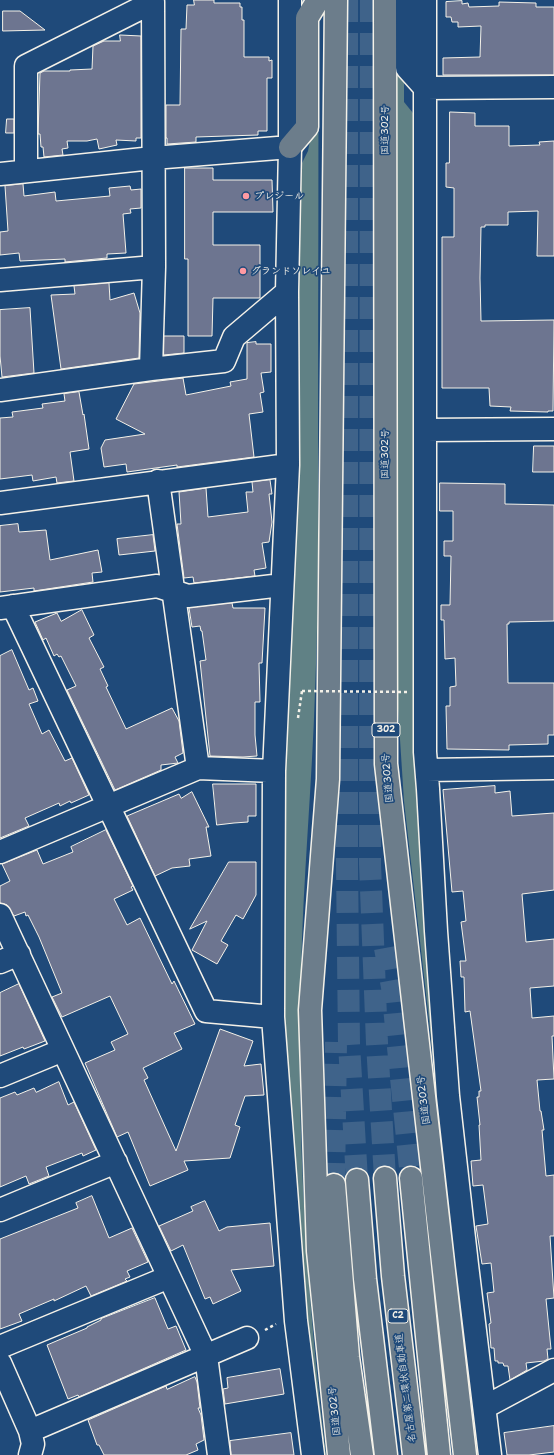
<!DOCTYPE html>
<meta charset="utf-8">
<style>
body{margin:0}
canvas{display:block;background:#1f4a7a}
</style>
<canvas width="554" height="1455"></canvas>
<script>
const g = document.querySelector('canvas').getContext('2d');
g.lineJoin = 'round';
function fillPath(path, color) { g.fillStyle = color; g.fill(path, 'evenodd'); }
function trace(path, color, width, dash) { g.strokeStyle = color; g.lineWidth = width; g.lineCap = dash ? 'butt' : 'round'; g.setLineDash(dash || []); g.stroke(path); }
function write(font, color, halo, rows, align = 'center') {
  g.font = font + ' "Shantell Sans","Klee One",sans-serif'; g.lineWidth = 3.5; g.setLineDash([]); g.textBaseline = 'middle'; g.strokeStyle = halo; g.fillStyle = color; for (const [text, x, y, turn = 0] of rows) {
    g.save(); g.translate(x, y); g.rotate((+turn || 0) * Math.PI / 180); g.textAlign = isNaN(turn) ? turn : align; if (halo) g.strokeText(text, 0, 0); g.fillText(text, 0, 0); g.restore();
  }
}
const green = new Path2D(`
 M 396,0 L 404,0 L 404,102 L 417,118 L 419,575 L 486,1455 L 474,1455 L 428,1011 L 404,801 L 397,693 Z
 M 311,22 L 318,22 C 319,154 318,286 318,418 C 318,510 319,601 315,692 C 312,786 303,879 301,973 C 296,1134 307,1295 326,1455 L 317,1455 L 279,1011 L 298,171 L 308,151 L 310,141 Z`);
const building = new Path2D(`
 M 194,0 L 214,0 L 214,3 L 240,3 L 240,7 L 242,7 L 242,20 L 244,20 L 244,57 L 269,57 L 269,61 L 272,60 L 272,78 L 267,78 L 267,131 L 258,131 L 258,135 L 196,137 L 196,142 L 167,144 L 167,138 L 166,138 L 166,105 L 180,105 L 181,29 L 186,29 L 187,5 L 194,5 Z
 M 462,1 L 462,4 L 468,3 L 469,7 L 499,6 L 499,2 L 536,3 L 536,7 L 554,7 L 554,75 L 443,75 L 443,58 L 480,57 L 481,26 L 458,27 L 458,22 L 452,22 L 451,17 L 446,17 L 446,2 Z
 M 3,11 L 20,11 L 45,30 L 3,31 Z
 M 120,35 L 141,36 L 141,138 L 136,138 L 136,141 L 116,140 L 117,145 L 99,149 L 97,139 L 87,141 L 67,141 L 68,148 L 62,149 L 63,155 L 44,157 L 43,147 L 41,147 L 40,134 L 38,134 L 40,73 L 44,71 L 70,71 L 70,70 L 92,69 L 93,46 L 104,41 L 120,41 Z
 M 450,112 L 475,113 L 475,126 L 509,126 L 509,146 L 540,145 L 539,142 L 554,141 L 554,256 L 537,256 L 538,211 L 508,212 L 508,225 L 485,225 L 485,227 L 481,227 L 480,278 L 481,321 L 554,320 L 553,411 L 548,411 L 548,412 L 510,411 L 511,407 L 490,406 L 489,388 L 442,388 L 442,237 L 454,237 L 454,188 L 446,187 L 446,163 L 449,163 Z
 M 7,119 L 14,119 L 14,133 L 6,133 Z
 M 185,168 L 213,168 L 213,180 L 272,180 L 273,212 L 213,212 L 213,245 L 260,245 L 260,298 L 213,298 L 212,336 L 188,336 L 188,259 L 185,259 Z
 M 23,184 L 24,196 L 55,192 L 56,201 L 110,196 L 109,188 L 130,186 L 131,190 L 141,189 L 141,208 L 130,209 L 131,213 L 123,214 L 126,253 L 107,254 L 107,258 L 65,262 L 65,259 L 20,261 L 19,253 L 0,255 L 0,232 L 8,231 L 5,186 Z
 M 109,283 L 110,300 L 134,293 L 140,313 L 139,358 L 61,369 L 51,295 L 75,294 L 74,286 Z
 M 30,308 L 34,373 L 2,377 L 0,356 L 0,310 Z
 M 164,336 L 184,336 L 184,353 L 164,355 Z
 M 256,342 L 256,344 L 271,344 L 271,372 L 261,373 L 264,392 L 260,393 L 263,412 L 249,414 L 254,457 L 177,467 L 177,465 L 127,472 L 126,464 L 104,467 L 101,448 L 105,440 L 145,434 L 116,419 L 134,384 L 183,378 L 186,395 L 231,386 L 230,382 L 247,379 L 247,343 Z
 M 79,392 L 83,415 L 84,414 L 89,449 L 70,452 L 74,481 L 57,483 L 56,477 L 33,481 L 32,475 L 0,479 L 0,418 L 13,417 L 12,412 L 43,408 L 42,404 L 65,401 L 64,394 Z
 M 534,446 L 554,446 L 554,472 L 533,472 Z
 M 270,480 L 272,494 L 269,494 L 272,522 L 269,542 L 262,543 L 266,568 L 254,570 L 255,576 L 194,583 L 193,577 L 184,578 L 177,524 L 181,524 L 179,492 L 206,488 L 208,517 L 248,512 L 246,492 L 253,492 L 252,482 Z
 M 440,483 L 505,484 L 505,504 L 554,505 L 554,621 L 509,622 L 509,624 L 507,624 L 508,683 L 554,683 L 554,735 L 548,735 L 548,744 L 509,745 L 509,750 L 447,749 L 446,706 L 450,706 L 450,687 L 456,686 L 455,658 L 445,659 L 444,620 L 441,620 L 441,605 L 450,605 L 451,556 L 444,556 L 444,541 L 453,541 L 453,511 L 440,511 Z
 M 18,524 L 19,532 L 46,530 L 50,560 L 98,550 L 102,572 L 92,573 L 93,582 L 34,591 L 34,588 L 0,592 L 0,526 Z
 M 153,535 L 155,551 L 119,555 L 117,539 Z
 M 232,603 L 233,608 L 265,608 L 262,663 L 259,663 L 260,702 L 255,702 L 255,735 L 257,756 L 243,757 L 210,756 L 200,661 L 206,660 L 202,631 L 201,631 L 200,626 L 192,627 L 189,608 Z
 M 82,610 L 94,635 L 89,638 L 104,667 L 100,669 L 108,686 L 106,687 L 126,729 L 172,708 L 179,721 L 183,753 L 175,757 L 178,763 L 161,765 L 161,770 L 115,790 L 67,690 L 76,686 L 61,656 L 59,657 L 57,654 L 54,656 L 46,638 L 43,640 L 35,622 L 57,613 L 61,621 Z
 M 12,650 L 29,690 L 33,688 L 38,701 L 29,704 L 42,734 L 49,730 L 65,761 L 72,758 L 89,795 L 71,803 L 70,801 L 60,806 L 59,803 L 25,818 L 29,826 L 0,838 L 0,656 Z
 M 213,784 L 256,784 L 256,816 L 248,816 L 248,822 L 234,823 L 217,825 Z
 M 495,786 L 495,793 L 510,791 L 512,816 L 554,813 L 554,890 L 522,894 L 526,942 L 554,939 L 554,986 L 530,988 L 532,1018 L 554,1016 L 554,1036 L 552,1036 L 554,1079 L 537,1080 L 540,1111 L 541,1111 L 544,1130 L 542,1130 L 546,1176 L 554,1175 L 554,1236 L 550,1236 L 554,1298 L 546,1299 L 551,1349 L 547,1349 L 548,1359 L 544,1361 L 526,1363 L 527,1370 L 510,1380 L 508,1366 L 504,1366 L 503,1363 L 498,1363 L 498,1361 L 495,1361 L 494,1348 L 491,1348 L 489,1324 L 491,1323 L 487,1293 L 494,1292 L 491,1263 L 482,1264 L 476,1226 L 488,1224 L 483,1185 L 473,1186 L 471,1161 L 481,1160 L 479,1125 L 480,1125 L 477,1097 L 479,1097 L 479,1091 L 481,1091 L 470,1011 L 465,1012 L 464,977 L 461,977 L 460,961 L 466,961 L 461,922 L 466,921 L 463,891 L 452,892 L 443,790 Z
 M 192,792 L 209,827 L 206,827 L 211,856 L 189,859 L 190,866 L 172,868 L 155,876 L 127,816 L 179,794 L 181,798 Z
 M 106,830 L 133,886 L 131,887 L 133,890 L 114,899 L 127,925 L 140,918 L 172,984 L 174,981 L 195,1024 L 174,1033 L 182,1049 L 143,1068 L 148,1078 L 144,1080 L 176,1151 L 220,1029 L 253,1041 L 244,1066 L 261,1064 L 264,1095 L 245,1096 L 235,1125 L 240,1127 L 230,1158 L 184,1161 L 188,1170 L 150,1186 L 128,1132 L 117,1137 L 85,1063 L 115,1050 L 111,1042 L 128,1034 L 110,996 L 62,1017 L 52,997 L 62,993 L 39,937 L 28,915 L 26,916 L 25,912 L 14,916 L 7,905 L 0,903 L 0,886 L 10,881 L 2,864 L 37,850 L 43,864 L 73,852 L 71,847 Z
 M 229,862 L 256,862 L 256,895 L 243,919 L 236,915 L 221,941 L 228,945 L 217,964 L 192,950 L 207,921 L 190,929 Z
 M 19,984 L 45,1041 L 24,1049 L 23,1047 L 0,1056 L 0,993 Z
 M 59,1082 L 68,1105 L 74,1102 L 96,1150 L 83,1156 L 82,1153 L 46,1167 L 49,1176 L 29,1184 L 26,1176 L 0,1187 L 0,1098 L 15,1092 L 17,1095 L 34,1088 L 36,1092 Z
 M 92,1196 L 109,1238 L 132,1228 L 148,1262 L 127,1271 L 130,1277 L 125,1279 L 127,1281 L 91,1296 L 86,1286 L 54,1301 L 54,1299 L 19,1314 L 22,1321 L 0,1329 L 0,1239 L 78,1208 L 76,1203 Z
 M 205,1201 L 219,1231 L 227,1227 L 270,1223 L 274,1266 L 231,1270 L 241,1291 L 213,1304 L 210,1297 L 205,1299 L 183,1245 L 171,1251 L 159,1226 L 193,1211 L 191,1207 Z
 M 155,1298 L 168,1329 L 176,1326 L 186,1350 L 79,1397 L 78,1395 L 68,1399 L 47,1345 L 87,1328 L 87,1327 L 101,1320 L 101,1319 Z
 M 280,1369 L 284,1394 L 225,1404 L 223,1389 L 228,1388 L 227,1378 Z
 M 195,1377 L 197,1382 L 200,1408 L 198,1408 L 201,1415 L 204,1440 L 196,1444 L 198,1450 L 186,1455 L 104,1455 L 99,1445 L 97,1445 L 88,1420 L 166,1386 L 167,1389 Z
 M 554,1426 L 554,1452 L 529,1455 L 507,1455 L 504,1433 Z
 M 291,1433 L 294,1455 L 231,1455 L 230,1441 Z`);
const highwayTunnel = new Path2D(`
 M 347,0 L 347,865 L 349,1044 L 357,1180
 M 371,0 L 370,864 L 377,1043 L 385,1178
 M 385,948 L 392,987 L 411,1178
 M 334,1185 L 336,1042`);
const path = new Path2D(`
 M 298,718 L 302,691
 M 265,1330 L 276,1324`);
const minor = new Path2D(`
 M 290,0 L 290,147 L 287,292 L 288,465 L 274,771 L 273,1017 L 296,1321 L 313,1455
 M 407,0 L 407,68 L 425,88
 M 425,0 L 425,752 L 428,789 L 436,931 L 448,1096 L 467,1265 L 490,1455
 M 425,88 L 554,87
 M 26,171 L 26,66 L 153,2 L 154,267 L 151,369
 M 0,174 L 153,158 L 290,147
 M 0,280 L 154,267
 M 0,390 L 151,369 L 224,361 L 234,337 L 287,292
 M 425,430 L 554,429
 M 158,481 L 198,768
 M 0,503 L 288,465
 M 13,606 L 206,1011 L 273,1017
 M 0,608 L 157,586 L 188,596 L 282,585
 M 427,770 L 554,768
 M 0,852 L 198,768 L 274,771
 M 0,915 L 206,1356 L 219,1455
 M 0,962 L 19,954
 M 0,1076 L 63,1050
 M 0,1210 L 116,1162
 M 0,1347 L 169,1277
 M 0,1363 L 30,1431
 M 485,1407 L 554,1370
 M 30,1455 L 33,1444 L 30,1431 L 247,1338`);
const highway = new Path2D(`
 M 336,0 L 328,779 L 310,1010 L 318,1251 L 339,1455
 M 385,0 L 386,764 L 465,1455
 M 290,147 L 307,127 L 307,18 L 318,0
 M 385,1178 L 393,1276 L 414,1455
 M 411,1178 L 439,1455
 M 357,1180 L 365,1279 L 386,1455
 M 334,1185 L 348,1357 L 362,1455`);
const pathBridge = new Path2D(`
 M 302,691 L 410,692`);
const markers = [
 [246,196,4,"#ff9aa2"],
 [243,271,4,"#ff9aa2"]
];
const shields = [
 [386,730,28],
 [398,1316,20]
];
const shieldNames = [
 ["302",386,730],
 ["C2",398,1316]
];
const streetNames = [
 ["国道302号",385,130,-90],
 ["国道302号",385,454,-90],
 ["国道302号",388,778,-95],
 ["国道302号",424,1100,-97],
 ["名古屋第二環状自動車道",406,1388,-97],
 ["国道302号",335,1411,-96]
];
const poiNames = [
 ["プレジール",254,196],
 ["グランドソレイユ",251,271]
];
fillPath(green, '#608185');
fillPath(building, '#6d7590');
trace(building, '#f4f1e8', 1);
trace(highwayTunnel, '#3f638a', 22, [22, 11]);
trace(minor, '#f4f1e8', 25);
trace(highway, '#f4f1e8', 25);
trace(path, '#f4f1e8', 2.5, [3, 3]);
trace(minor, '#1f4a7a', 22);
trace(highway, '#6c7d8b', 22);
trace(pathBridge, '#f4f1e8', 2.5, [3, 3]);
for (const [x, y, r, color] of markers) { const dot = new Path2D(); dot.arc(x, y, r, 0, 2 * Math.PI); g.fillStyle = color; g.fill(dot); trace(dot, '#1f4a7a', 1.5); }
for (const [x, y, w] of shields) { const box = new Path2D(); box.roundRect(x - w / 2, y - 7, w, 14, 3); g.fillStyle = '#1f4a7a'; g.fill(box); trace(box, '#f4f1e8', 1); }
write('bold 9px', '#f4f1e8', null, shieldNames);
write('10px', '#f4f1e8', '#1f4a7a', streetNames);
write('bold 10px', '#f4f1e8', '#1f4a7a', poiNames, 'left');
</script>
